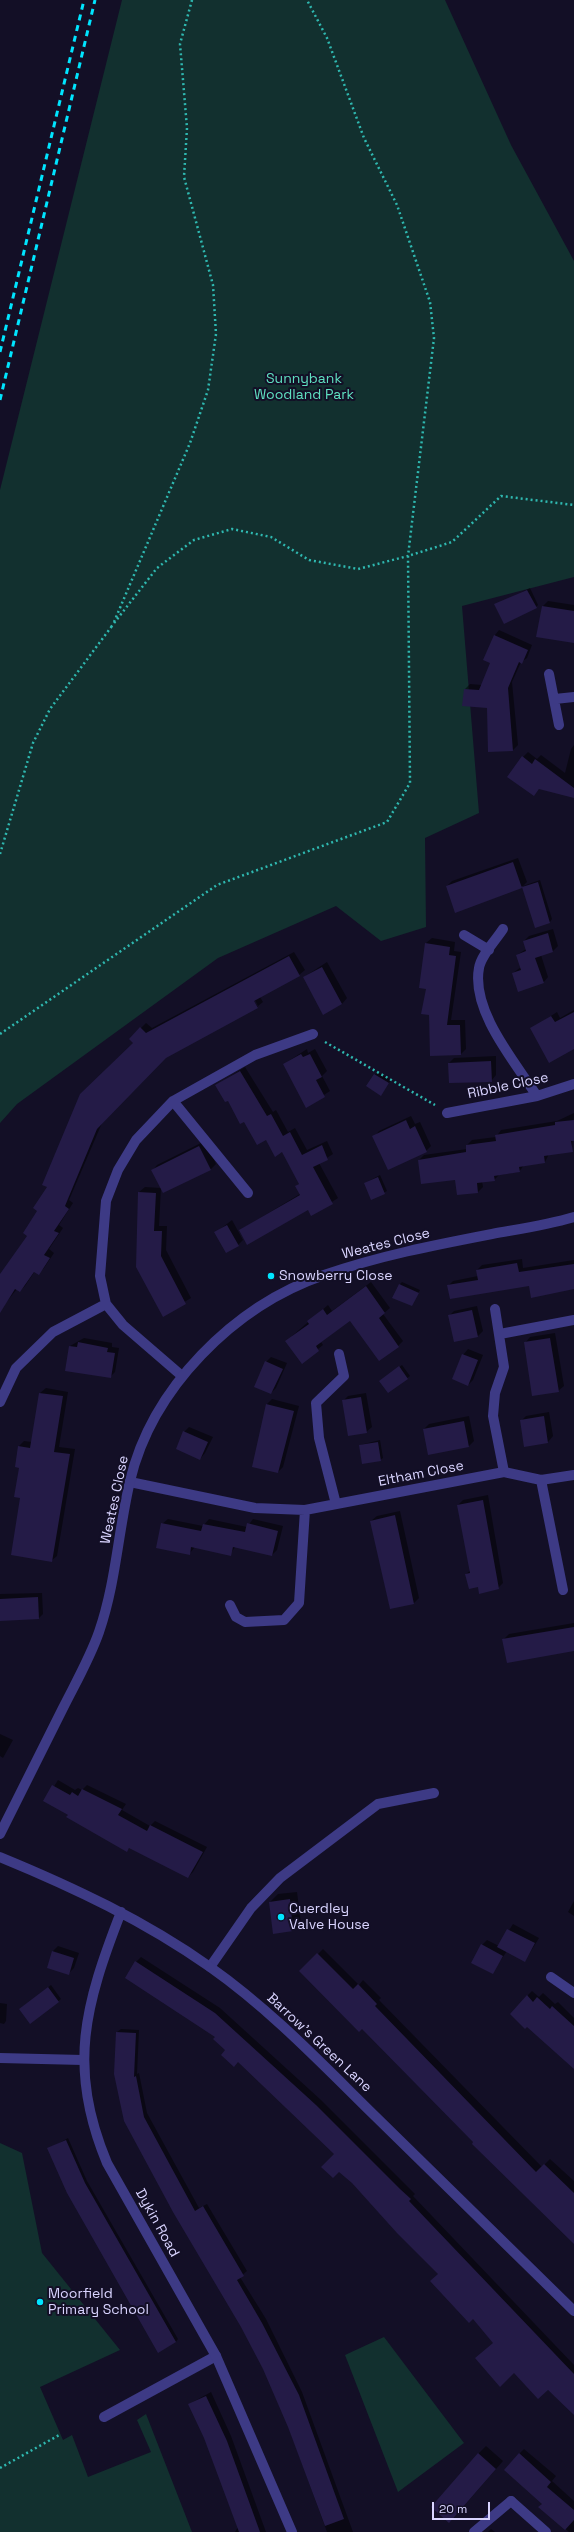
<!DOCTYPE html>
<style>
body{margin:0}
#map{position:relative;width:574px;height:2532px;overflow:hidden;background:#130f26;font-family:"Space Grotesk",sans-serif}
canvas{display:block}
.scale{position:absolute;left:432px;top:2502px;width:58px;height:18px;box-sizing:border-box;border:2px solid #d9d4ff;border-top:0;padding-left:5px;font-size:12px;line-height:14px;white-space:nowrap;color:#d9d4ff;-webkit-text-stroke:3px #130f26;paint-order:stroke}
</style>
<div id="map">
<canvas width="574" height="2532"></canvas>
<div class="scale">20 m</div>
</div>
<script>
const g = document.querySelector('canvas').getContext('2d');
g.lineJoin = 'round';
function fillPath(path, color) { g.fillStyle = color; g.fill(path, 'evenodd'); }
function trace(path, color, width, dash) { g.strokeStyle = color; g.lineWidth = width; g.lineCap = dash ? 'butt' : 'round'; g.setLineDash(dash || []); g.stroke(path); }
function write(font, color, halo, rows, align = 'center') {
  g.font = font + ' "Space Grotesk",sans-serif'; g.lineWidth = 4; g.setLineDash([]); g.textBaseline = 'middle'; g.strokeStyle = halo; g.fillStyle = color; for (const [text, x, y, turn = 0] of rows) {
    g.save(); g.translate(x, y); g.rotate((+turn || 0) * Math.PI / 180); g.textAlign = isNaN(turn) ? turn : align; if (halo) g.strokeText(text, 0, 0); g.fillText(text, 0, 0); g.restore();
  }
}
const green = new Path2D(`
 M 122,0 L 445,0 L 511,145 L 574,261 L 574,577 L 462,606 L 479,813 L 425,838 L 426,927 L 381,941 L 336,906 L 218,958 L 17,1104 L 0,1123 L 0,490 Z
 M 0,2143 L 22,2153 L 42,2253 L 120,2350 L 40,2387 L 63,2440 L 72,2435 L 88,2477 L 151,2452 L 137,2420 L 146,2414 L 192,2532 L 0,2532 Z
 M 384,2337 L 464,2443 L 398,2492 L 345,2355 Z`);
const shadow = new Path2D(`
 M 530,588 L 538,605 L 536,607 L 496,605 Z
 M 548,601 L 574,605 L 574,642 L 543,606 Z
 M 499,630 L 532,645 L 527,658 L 521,662 L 512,682 L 518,745 L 513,750 L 488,707 L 463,705 L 465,689 L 470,684 L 482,685 L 491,662 L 495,635 Z
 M 574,745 L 574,797 L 540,788 L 534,795 L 523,757 L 528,752 L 537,759 L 541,755 L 565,773 L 571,749 Z
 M 518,858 L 527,882 L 523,886 L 540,880 L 552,919 L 550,922 L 536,926 L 523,886 L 447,886 L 452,881 Z
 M 553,929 L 558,946 L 553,951 L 541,955 L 548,977 L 543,983 L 513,973 L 521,967 L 517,955 L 526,949 L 524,941 L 529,936 Z
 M 432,938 L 455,942 L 454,951 L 461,952 L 451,1020 L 465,1020 L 466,1049 L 461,1054 L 431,1055 L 426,943 Z
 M 294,952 L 305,970 L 299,975 L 260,997 L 263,1002 L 258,1006 L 253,996 L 251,997 L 258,1007 L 165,1057 L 102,1123 L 69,1200 L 73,1203 L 59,1225 L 63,1228 L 49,1249 L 54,1253 L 44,1268 L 38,1274 L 35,1271 L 25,1286 L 20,1291 L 17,1289 L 0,1310 L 0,1276 L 29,1236 L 48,1187 L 135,1043 L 130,1039 L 146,1023 L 152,1028 Z
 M 327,962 L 347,998 L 342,1004 L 304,977 Z
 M 574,1010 L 574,1048 L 531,1029 L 557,1012 L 560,1018 Z
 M 307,1049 L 308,1053 L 315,1049 L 327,1071 L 322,1076 L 330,1091 L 307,1106 L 284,1064 Z
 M 496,1056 L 496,1075 L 491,1081 L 449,1063 L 454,1058 Z
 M 245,1067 L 273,1112 L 276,1110 L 288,1132 L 295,1128 L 307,1150 L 327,1141 L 333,1154 L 319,1163 L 338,1198 L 312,1215 L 308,1208 L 240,1230 L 300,1194 L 296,1186 L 300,1183 L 283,1151 L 244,1121 L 217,1085 Z
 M 377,1072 L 391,1080 L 381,1095 L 367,1086 Z
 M 574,1113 L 572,1151 L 549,1154 L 545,1162 L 524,1165 L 519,1172 L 499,1175 L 494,1180 L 482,1181 L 483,1187 L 478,1192 L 456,1178 L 419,1160 L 424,1155 L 467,1149 L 467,1145 L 472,1140 L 496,1137 L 501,1130 L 557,1121 Z
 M 411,1116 L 415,1124 L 420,1122 L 431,1146 L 426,1151 L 374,1137 L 379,1131 Z
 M 205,1141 L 216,1164 L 211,1169 L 163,1191 L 152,1171 L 157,1165 Z
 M 380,1175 L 387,1191 L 372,1199 L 365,1183 Z
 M 145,1187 L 161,1188 L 159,1226 L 167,1226 L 166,1250 L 191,1298 L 163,1315 L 139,1192 Z
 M 232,1220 L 243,1240 L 238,1245 L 215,1233 Z
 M 522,1259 L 523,1268 L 574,1260 L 574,1289 L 530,1285 L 448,1286 L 453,1281 L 478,1276 L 477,1270 L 482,1265 Z
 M 371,1282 L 390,1308 L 383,1314 L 403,1341 L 398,1346 L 351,1320 L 321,1342 L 323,1345 L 302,1362 L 292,1336 L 328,1305 L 332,1311 Z
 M 402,1282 L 420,1290 L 412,1305 L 400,1284 Z
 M 477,1306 L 483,1331 L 478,1336 L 449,1316 L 454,1311 Z
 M 555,1333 L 564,1386 L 558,1391 L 525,1343 L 530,1337 Z
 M 84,1338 L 112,1343 L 112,1347 L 119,1348 L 115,1372 L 110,1377 L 70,1346 Z
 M 468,1349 L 483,1355 L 473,1380 L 468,1385 L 463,1355 Z
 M 271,1357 L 287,1363 L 276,1388 L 271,1393 L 266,1362 Z
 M 402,1365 L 410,1376 L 388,1392 L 383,1379 Z
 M 46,1388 L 68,1392 L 59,1447 L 75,1449 L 57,1556 L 51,1561 L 21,1497 L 21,1467 L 16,1466 L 19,1446 L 24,1441 L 32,1442 L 40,1393 Z
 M 366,1393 L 372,1427 L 366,1432 L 343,1401 L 348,1396 Z
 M 272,1399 L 299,1406 L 283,1467 L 278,1472 L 253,1466 L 267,1404 Z
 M 549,1412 L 553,1436 L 548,1442 L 525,1445 L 521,1421 L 526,1416 Z
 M 469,1416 L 474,1441 L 469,1446 L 429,1454 L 424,1429 L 429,1424 Z
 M 189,1427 L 213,1437 L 205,1453 L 200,1459 L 184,1432 Z
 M 380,1440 L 383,1458 L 380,1460 L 360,1445 Z
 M 488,1495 L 503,1583 L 498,1588 L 479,1586 L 466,1574 L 471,1570 L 458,1505 L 463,1500 Z
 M 400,1511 L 419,1598 L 414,1603 L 390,1608 L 371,1521 L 377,1516 Z
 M 168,1519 L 203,1526 L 209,1519 L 247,1527 L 253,1519 L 283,1526 L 277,1550 L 272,1555 L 236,1546 L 230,1554 L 195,1547 L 189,1554 L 162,1524 Z
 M 42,1593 L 43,1614 L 39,1618 L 0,1620 L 0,1594 Z
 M 574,1623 L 574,1650 L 503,1640 L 509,1634 Z
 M 0,1734 L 13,1740 L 3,1758 L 0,1756 Z
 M 58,1780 L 75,1790 L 78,1788 L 82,1790 L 87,1785 L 126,1804 L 122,1810 L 150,1826 L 155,1821 L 207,1847 L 193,1872 L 188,1877 L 130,1847 L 127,1851 L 45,1801 Z
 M 297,1892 L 301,1923 L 293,1930 L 270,1902 L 278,1894 Z
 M 574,1901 L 574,1916 L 568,1912 Z
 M 513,1924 L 539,1938 L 525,1961 L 507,1951 L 492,1973 L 482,1945 L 487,1940 L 499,1946 Z
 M 58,1946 L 79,1953 L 74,1968 L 69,1973 L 48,1967 L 53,1951 Z
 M 323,1949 L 359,1985 L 363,1980 L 381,1998 L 379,2000 L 542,2167 L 550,2159 L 574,2181 L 574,2243 L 362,2028 L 301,1971 Z
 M 141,1957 L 220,2008 L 321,2100 L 415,2194 L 413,2196 L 574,2365 L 574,2413 L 494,2342 L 440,2273 L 335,2154 L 227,2050 L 216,2037 L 136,1962 Z
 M 51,1985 L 61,1999 L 30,2023 L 22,2007 Z
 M 532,1991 L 539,1997 L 543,1993 L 555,2004 L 558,2002 L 574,2018 L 574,2069 L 527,1996 Z
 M 0,2003 L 7,2004 L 6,2021 L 4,2024 L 0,2023 Z
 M 121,2029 L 139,2030 L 137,2074 L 139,2073 L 147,2113 L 199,2208 L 207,2204 L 247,2271 L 240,2277 L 266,2319 L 302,2392 L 353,2532 L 327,2532 L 277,2396 L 242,2326 L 125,2121 L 117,2032 Z
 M 68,2138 L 87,2181 L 178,2339 L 176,2342 L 49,2149 Z
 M 211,2392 L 231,2436 L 266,2532 L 235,2532 L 238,2527 L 205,2437 L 189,2404 Z
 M 486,2446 L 503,2461 L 457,2514 L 478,2454 Z
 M 524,2449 L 556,2476 L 552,2481 L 574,2501 L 574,2532 L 569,2532 L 540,2507 L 543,2503 L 519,2454 Z
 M 491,2529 L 495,2532 L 488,2532 Z`);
const building = new Path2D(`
 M 527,590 L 537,608 L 504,624 L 494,604 Z
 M 542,606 L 574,611 L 574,643 L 536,637 Z
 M 494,635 L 528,650 L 522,664 L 519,662 L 508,688 L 513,751 L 488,752 L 487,708 L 462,706 L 464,689 L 479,690 L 490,663 L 483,660 Z
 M 522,756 L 532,764 L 535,759 L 574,788 L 574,798 L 539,789 L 534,796 L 507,777 Z
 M 513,862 L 522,888 L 455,913 L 446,886 Z
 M 538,882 L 550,923 L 535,928 L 522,887 Z
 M 548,933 L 553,952 L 535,958 L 544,983 L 518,992 L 512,973 L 521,970 L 516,955 L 526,951 L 523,941 Z
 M 425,943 L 450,947 L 449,955 L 456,956 L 447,1025 L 460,1025 L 461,1055 L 430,1056 L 429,1015 L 421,1014 L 426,989 L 419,988 Z
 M 289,956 L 300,976 L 254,1001 L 258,1008 L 166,1058 L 97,1129 L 65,1206 L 69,1209 L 54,1231 L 59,1233 L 44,1255 L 50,1258 L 39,1275 L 34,1272 L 20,1292 L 15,1289 L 0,1313 L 0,1274 L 27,1236 L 23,1233 L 37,1211 L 33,1208 L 47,1187 L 42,1185 L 80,1094 L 133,1043 L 129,1039 L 140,1027 L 146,1033 Z
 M 322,967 L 342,1004 L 323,1015 L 303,977 Z
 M 574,1012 L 574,1049 L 549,1063 L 530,1028 L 551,1016 L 555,1022 Z
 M 301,1054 L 303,1057 L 310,1054 L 322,1077 L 316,1080 L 325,1097 L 306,1108 L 283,1064 Z
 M 491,1061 L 492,1082 L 449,1083 L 448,1063 Z
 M 240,1071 L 267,1116 L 271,1114 L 283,1136 L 290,1132 L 302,1155 L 322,1145 L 328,1160 L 313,1167 L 333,1204 L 311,1216 L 308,1210 L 247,1245 L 239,1230 L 300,1195 L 295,1186 L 299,1184 L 282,1152 L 275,1157 L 266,1140 L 257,1145 L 244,1122 L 240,1124 L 228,1101 L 225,1102 L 215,1085 Z
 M 374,1074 L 389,1083 L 381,1096 L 366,1086 Z
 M 406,1120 L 410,1129 L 415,1126 L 427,1152 L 388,1170 L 372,1136 Z
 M 574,1120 L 574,1141 L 571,1141 L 573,1152 L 544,1156 L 545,1163 L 519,1167 L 520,1172 L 494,1176 L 495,1181 L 477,1183 L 478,1193 L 457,1195 L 455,1180 L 421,1184 L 418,1160 L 466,1152 L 466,1145 L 496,1141 L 495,1135 L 555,1125 L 555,1122 Z
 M 199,1146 L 211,1170 L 163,1193 L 151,1170 Z
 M 378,1177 L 385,1194 L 371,1200 L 364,1183 Z
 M 138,1192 L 156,1193 L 154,1231 L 162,1231 L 161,1256 L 186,1304 L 163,1317 L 136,1267 Z
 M 227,1225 L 239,1246 L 226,1253 L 214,1232 Z
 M 517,1263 L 519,1272 L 574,1264 L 574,1289 L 531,1298 L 529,1286 L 450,1299 L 447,1285 L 478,1280 L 476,1270 Z
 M 399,1284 L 419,1293 L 412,1306 L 392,1298 Z
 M 366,1286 L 385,1313 L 379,1318 L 399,1347 L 379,1361 L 350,1321 L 316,1346 L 319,1351 L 302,1364 L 285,1341 L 309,1324 L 307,1321 L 323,1309 L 327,1315 Z
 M 472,1310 L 478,1337 L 454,1342 L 448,1315 Z
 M 550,1338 L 559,1392 L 532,1396 L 524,1342 Z
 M 78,1342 L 108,1348 L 107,1352 L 115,1353 L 111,1378 L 65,1371 L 69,1346 L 77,1347 Z
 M 462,1354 L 478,1360 L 468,1386 L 452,1379 Z
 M 265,1361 L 283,1369 L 271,1394 L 254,1387 Z
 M 399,1366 L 408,1379 L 388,1393 L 379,1381 Z
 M 39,1393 L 63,1396 L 54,1452 L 70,1454 L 52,1562 L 11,1555 L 20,1498 L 14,1497 L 19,1468 L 15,1467 L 18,1446 L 30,1448 Z
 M 361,1397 L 367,1433 L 348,1436 L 342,1400 Z
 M 266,1404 L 294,1411 L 278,1473 L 252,1467 Z
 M 544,1416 L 548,1443 L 524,1447 L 520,1420 Z
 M 464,1421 L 469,1447 L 428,1455 L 423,1429 Z
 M 183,1431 L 208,1442 L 200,1460 L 176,1449 Z
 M 378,1442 L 381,1461 L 362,1464 L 359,1445 Z
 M 483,1500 L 499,1589 L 479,1594 L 478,1587 L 469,1589 L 465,1574 L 470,1573 L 457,1505 Z
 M 395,1515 L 414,1604 L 390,1609 L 370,1521 Z
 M 161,1523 L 201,1531 L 203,1524 L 245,1532 L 247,1523 L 278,1531 L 272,1556 L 233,1547 L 231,1556 L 191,1547 L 190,1555 L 156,1548 Z
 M 38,1597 L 39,1619 L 0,1621 L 0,1599 Z
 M 574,1627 L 574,1651 L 507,1663 L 502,1639 Z
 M 52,1785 L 70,1795 L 72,1792 L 78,1796 L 82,1789 L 122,1809 L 118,1815 L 147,1831 L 150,1825 L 203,1852 L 188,1878 L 129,1848 L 127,1852 L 66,1817 L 68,1815 L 43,1801 Z
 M 290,1899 L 293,1931 L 273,1934 L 269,1902 Z
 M 507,1929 L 535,1943 L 525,1962 L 497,1947 Z
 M 481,1944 L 503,1956 L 493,1974 L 471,1963 Z
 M 52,1951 L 74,1958 L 69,1975 L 47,1968 Z
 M 317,1953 L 353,1989 L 358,1984 L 377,2004 L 375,2006 L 536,2172 L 544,2164 L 574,2193 L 574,2244 L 472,2144 L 473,2142 L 362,2029 L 359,2032 L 299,1971 Z
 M 135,1961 L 215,2013 L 316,2105 L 400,2189 L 411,2199 L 409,2201 L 574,2374 L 574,2415 L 548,2390 L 538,2399 L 514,2373 L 500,2387 L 475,2358 L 493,2343 L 473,2319 L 469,2323 L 430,2281 L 438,2274 L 397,2233 L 352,2183 L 339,2172 L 333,2178 L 321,2167 L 334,2154 L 238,2062 L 234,2067 L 221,2055 L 225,2050 L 213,2039 L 215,2037 L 125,1978 Z
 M 48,1987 L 59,2002 L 30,2024 L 19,2009 Z
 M 527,1995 L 533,2002 L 537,1997 L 550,2009 L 552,2006 L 574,2026 L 574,2069 L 527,2027 L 525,2029 L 510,2014 Z
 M 116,2032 L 136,2033 L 134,2077 L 136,2076 L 144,2117 L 195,2211 L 203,2206 L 244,2276 L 237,2280 L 262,2323 L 299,2395 L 344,2519 L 325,2526 L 288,2427 L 263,2369 L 241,2327 L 173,2212 L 124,2121 L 114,2074 Z
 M 66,2140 L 85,2183 L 176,2342 L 158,2353 L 67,2193 L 47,2148 Z
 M 206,2396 L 227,2441 L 260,2532 L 239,2532 L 204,2438 L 188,2404 Z
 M 478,2453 L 496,2469 L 449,2523 L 431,2507 Z
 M 519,2453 L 551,2482 L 547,2487 L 574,2510 L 574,2520 L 565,2530 L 538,2507 L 542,2504 L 504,2470 Z`);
const path = new Path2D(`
 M 114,622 L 190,443 L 208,390 L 216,334 L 213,285 L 184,177 L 187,128 L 180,44 L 192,0
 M 111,627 L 157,568 L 194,540 L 232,529 L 271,537 L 309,560 L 358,569 L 408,556 L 434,338 L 430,302 L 397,205 L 364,138 L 327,38 L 307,0
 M 0,854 L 33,743 L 50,709 L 112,626
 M 0,1034 L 217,885 L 387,822 L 410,783 L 408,556 L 452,542 L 501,496 L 574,505
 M 325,1042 L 435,1105
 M 0,2468 L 61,2434`);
const service = new Path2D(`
 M 210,1967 L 251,1908 L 280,1878 L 378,1804 L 434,1793
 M 104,2417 L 216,2356
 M 474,2532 L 511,2501`);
const minor = new Path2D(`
 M 549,674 L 559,725
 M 555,699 L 574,697
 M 503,929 C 496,940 481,955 479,968 C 471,1011 515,1062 537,1096
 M 464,935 L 489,950
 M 173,1101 L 248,1193
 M 447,1113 L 537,1096 L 574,1084
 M 495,1309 L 504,1367 L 495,1393 L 493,1416 L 504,1472
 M 500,1334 L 574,1320
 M 182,1376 L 123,1325 L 106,1304 L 100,1276 L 106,1201 L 118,1170 L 136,1140 L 173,1101 L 255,1055 L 313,1034
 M 0,1402 L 16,1368 L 53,1332 L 106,1304
 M 541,1480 L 574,1475
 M 130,1482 L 255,1508 L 305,1510 L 504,1472 L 541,1480 L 563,1590
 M 336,1504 L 319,1438 L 316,1403 L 344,1376 L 339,1354
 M 230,1605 L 236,1617 L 245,1622 L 284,1620 L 299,1603 L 305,1510
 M 551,1977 L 574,1993
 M 0,2058 L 83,2060
 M 511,2501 L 546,2532`);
const tertiary = new Path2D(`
 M 0,1834 C 21,1792 42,1750 63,1708 C 75,1684 90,1658 99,1632 C 116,1583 118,1532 130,1481 C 152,1388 234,1306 324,1275 C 378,1256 435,1245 492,1234 C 519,1229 547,1225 574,1217
 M 0,1857 C 73,1887 145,1921 210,1967 C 271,2010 322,2064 375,2116 C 442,2181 508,2246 574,2311
 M 121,1912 C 85,2005 67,2067 107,2163 L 216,2356 L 292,2532`);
const rail = new Path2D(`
 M 0,352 L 84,0
 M 0,400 L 95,0`);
const markers = [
 [271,1276,4,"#00e5ff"],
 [281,1917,4,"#00e5ff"],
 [40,2302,4,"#00e5ff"]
];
const parkNames = [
 ["Sunnybank",304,379],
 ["Woodland Park",304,395]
];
const streetNames = [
 ["Ribble Close",508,1086,-12],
 ["Weates Close",386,1244,-14],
 ["Eltham Close",421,1474,-11],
 ["Weates Close",115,1500,-78],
 ["Barrow's Green Lane",319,2043,43],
 ["Dykin Road",157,2223,61]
];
const poiNames = [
 ["Snowberry Close",279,1276],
 ["Cuerdley",289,1909],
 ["Valve House",289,1925],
 ["Moorfield",48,2294],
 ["Primary School",48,2310]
];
fillPath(green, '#12302f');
fillPath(shadow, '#0007');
fillPath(building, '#241b47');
trace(path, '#2fb8b0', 2.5, [2, 3]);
trace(service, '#3d3a85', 10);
trace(minor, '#3d3a85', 10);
trace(tertiary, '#3d3a85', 10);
trace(rail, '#00e5ff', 3, [6, 5]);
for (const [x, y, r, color] of markers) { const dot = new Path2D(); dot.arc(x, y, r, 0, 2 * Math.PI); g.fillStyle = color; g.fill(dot); trace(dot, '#130f26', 1.5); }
write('14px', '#5fe0c0', '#130f26', parkNames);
write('14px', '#d9d4ff', '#130f26', streetNames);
write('14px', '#d9d4ff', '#130f26', poiNames, 'left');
</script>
